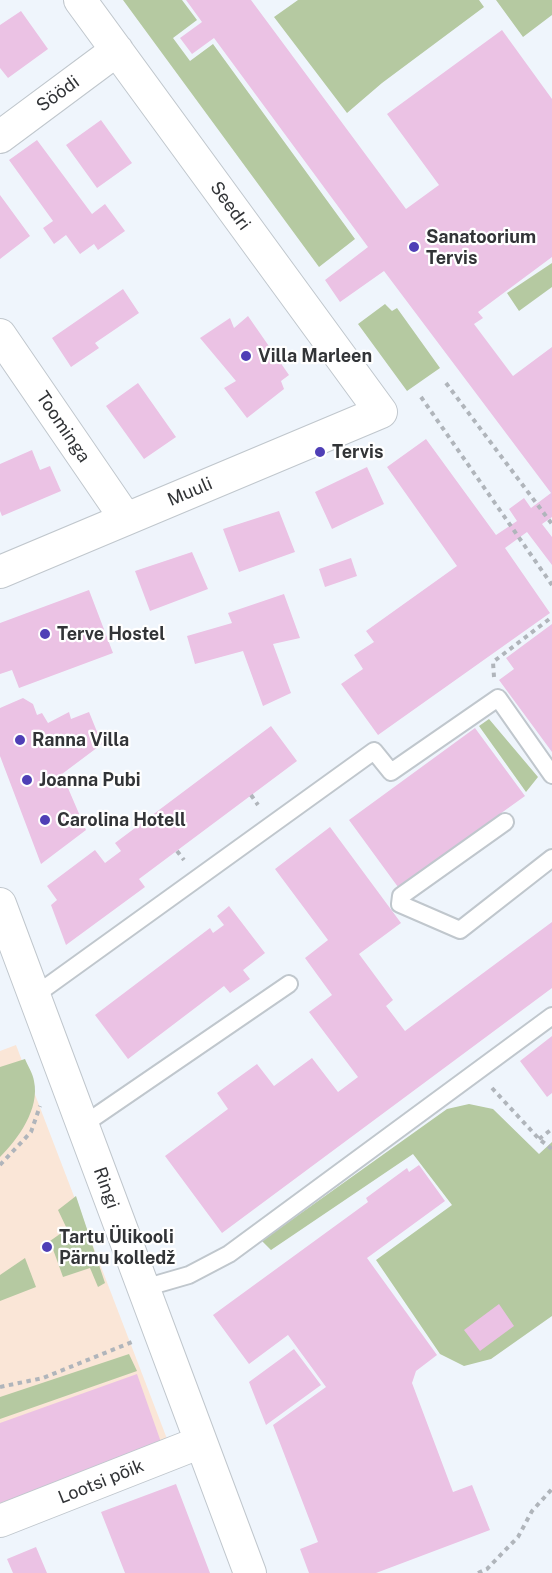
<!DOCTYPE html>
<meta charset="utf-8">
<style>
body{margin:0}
canvas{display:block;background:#eff5fc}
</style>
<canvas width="552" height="1573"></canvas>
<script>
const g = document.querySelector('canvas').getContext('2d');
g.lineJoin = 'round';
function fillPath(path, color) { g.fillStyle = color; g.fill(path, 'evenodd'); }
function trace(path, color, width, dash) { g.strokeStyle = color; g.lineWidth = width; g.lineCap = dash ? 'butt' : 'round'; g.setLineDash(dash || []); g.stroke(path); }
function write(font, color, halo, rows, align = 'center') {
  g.font = font + ' "Public Sans",sans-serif'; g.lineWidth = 4.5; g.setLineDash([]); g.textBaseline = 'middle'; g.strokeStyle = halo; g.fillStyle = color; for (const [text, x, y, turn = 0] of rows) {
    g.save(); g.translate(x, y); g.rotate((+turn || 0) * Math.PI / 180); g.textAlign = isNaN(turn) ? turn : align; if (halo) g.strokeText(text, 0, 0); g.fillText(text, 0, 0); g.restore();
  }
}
const education = new Path2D(`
 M 16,1045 L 169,1444 L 0,1507 L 0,1051 Z`);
const green = new Path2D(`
 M 123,0 L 182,0 L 197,20 L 173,38 L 190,61 L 213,44 L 355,239 L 319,267 Z
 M 298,0 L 479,0 L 484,7 L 382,83 L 347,113 L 274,17 Z
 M 496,0 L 552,0 L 552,15 L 523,37 Z
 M 552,263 L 552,287 L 519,311 L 507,293 Z
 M 385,304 L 392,311 L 397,308 L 440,368 L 407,391 L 358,324 Z
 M 489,719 L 538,777 L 526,792 L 479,726 Z
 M 25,1059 C 28,1066 33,1074 34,1081 C 40,1109 18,1139 0,1157 L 0,1067 Z
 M 469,1104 L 493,1109 L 539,1154 L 552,1142 L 552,1316 L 491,1359 L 464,1366 L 440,1354 L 376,1260 L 452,1205 L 413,1154 L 271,1250 L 262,1241 L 447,1109 Z
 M 76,1196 L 105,1283 L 98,1287 L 90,1268 L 63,1277 L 50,1241 L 67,1229 L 58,1210 Z
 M 25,1258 L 36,1287 L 0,1301 L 0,1275 Z
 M 129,1354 L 137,1371 L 0,1419 L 0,1397 Z`);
const building = new Path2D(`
 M 186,0 L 251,0 L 406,209 L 439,185 L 387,114 L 502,30 L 552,99 L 552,257 L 478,312 L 483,318 L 474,324 L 513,376 L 552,347 L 552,517 L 542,524 L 552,537 L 552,565 L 527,532 L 505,548 L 550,613 L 378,735 L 341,684 L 363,669 L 354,655 L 374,642 L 366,631 L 457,566 L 387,467 L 426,439 L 496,535 L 517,521 L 509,509 L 524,498 L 531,508 L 551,493 L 384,271 L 340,302 L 325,280 L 368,247 L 214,38 L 192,54 L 180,38 L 202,22 Z
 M 21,11 L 48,49 L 8,78 L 0,68 L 0,25 Z
 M 101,120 L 132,163 L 97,188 L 66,145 Z
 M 37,140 L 92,214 L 105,204 L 125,231 L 98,250 L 94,244 L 80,254 L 66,235 L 54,244 L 43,228 L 53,221 L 9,160 Z
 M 0,195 L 30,236 L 0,259 Z
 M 123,289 L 139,313 L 95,343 L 99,348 L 71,367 L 52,338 Z
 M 248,316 L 289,375 L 281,381 L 284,389 L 247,418 L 224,388 L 236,381 L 200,338 L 230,318 L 234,328 Z
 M 138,383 L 176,437 L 144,459 L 106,406 Z
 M 32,450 L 40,470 L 50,466 L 61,491 L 2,516 L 0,511 L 0,464 Z
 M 367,467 L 384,504 L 332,529 L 315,492 Z
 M 279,511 L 295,552 L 239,572 L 223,529 Z
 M 192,552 L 208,589 L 150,611 L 135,571 Z
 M 351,558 L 357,576 L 325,587 L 319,569 Z
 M 89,590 L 113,653 L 19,688 L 12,670 L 0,674 L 0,623 Z
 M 284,594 L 300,638 L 273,644 L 291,693 L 263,706 L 243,651 L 195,664 L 187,636 L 232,623 L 228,613 Z
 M 552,624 L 552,752 L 499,680 L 514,669 L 506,658 Z
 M 23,698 L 33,704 L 37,715 L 42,713 L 48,723 L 69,712 L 71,719 L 89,712 L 102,744 L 62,774 L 86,830 L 41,864 L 0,756 L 0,708 Z
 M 271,726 L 297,761 L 139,879 L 145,887 L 66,945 L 51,905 L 57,900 L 47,886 L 95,850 L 105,863 L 121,851 L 115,843 Z
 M 475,728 L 525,796 L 398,887 L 349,820 Z
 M 330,827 L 401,923 L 359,954 L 393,1000 L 386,1006 L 405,1031 L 552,922 L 552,988 L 222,1233 L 165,1156 L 228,1109 L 217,1093 L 257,1064 L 274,1086 L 312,1058 L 338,1092 L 358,1077 L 309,1012 L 332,995 L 305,958 L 328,940 L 275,869 Z
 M 229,906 L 265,953 L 243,970 L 250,979 L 230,993 L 224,986 L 128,1059 L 95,1015 L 210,928 L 213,933 L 224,925 L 217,916 Z
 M 552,1036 L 552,1093 L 547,1097 L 520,1061 Z
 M 419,1165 L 445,1201 L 367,1258 L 437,1355 L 416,1371 L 412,1383 L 453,1492 L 472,1485 L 490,1530 L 376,1573 L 309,1573 L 300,1549 L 318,1542 L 273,1425 L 326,1387 L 288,1335 L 249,1364 L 213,1315 L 368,1202 L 366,1198 L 407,1168 L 409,1172 Z
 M 499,1304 L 514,1326 L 480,1351 L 464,1330 Z
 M 294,1349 L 321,1385 L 266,1425 L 249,1382 Z
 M 137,1374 L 162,1445 L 0,1503 L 0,1423 Z
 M 176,1484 L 210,1573 L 125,1573 L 101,1512 Z
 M 36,1547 L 47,1573 L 13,1573 L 7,1559 Z`);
const path = new Path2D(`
 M 446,383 L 552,524
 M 421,397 L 552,585
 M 494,677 L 493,662 L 552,617
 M 251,795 L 258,805
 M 177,851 L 184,860
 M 492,1088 L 539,1139 L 552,1149
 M 539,1139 L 552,1129
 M 0,1165 L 31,1132 L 40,1106
 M 0,1387 L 43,1378 L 132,1342
 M 478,1573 L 487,1569 L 518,1537 L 532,1511 L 552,1489`);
const service = new Path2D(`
 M 505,822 L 401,896 L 400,904 L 460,930 L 552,858
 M 34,996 L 374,751 L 391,772 L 498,698 L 552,775
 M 83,1125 L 289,984
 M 144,1288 L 189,1275 L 229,1254 L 552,1016`);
const minor = new Path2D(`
 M 0,137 L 117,50
 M 0,335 L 126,519
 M 0,572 L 381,412 L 80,0
 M 0,904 L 250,1573
 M 0,1521 L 201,1442`);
const markers = [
 [414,247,6,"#4f3fb6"],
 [246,356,6,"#4f3fb6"],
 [320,452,6,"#4f3fb6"],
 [45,634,6,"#4f3fb6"],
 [20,740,6,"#4f3fb6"],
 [27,780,6,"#4f3fb6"],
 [45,820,6,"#4f3fb6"],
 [47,1247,6,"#4f3fb6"]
];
const streetNames = [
 ["Söödi",58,94,-36],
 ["Seedri",230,206,54],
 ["Toominga",63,427,56],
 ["Muuli",190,492,-23],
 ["Ringi",106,1188,70],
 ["Lootsi põik",101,1482,-22]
];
const poiNames = [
 ["Sanatoorium",426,237],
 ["Tervis",426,258],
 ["Villa Marleen",258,356],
 ["Tervis",332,452],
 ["Terve Hostel",57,634],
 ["Ranna Villa",32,740],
 ["Joanna Pubi",39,780],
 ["Carolina Hotell",57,820],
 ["Tartu Ülikooli",59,1237],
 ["Pärnu kolledž",59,1258]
];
fillPath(education, '#fae6d7');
fillPath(green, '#b5c9a1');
fillPath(building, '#ebc2e4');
trace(service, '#c0c7cd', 20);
trace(minor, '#c0c7cd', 34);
trace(path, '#b0b5bb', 4, [4.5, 4.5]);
trace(service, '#fff', 16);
trace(minor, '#fff', 32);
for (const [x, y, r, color] of markers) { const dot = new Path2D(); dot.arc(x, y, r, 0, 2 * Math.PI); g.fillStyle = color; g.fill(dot); trace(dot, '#fff', 2); }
write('18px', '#323437', '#fff', streetNames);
write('bold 18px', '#323437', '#fff', poiNames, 'left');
</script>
